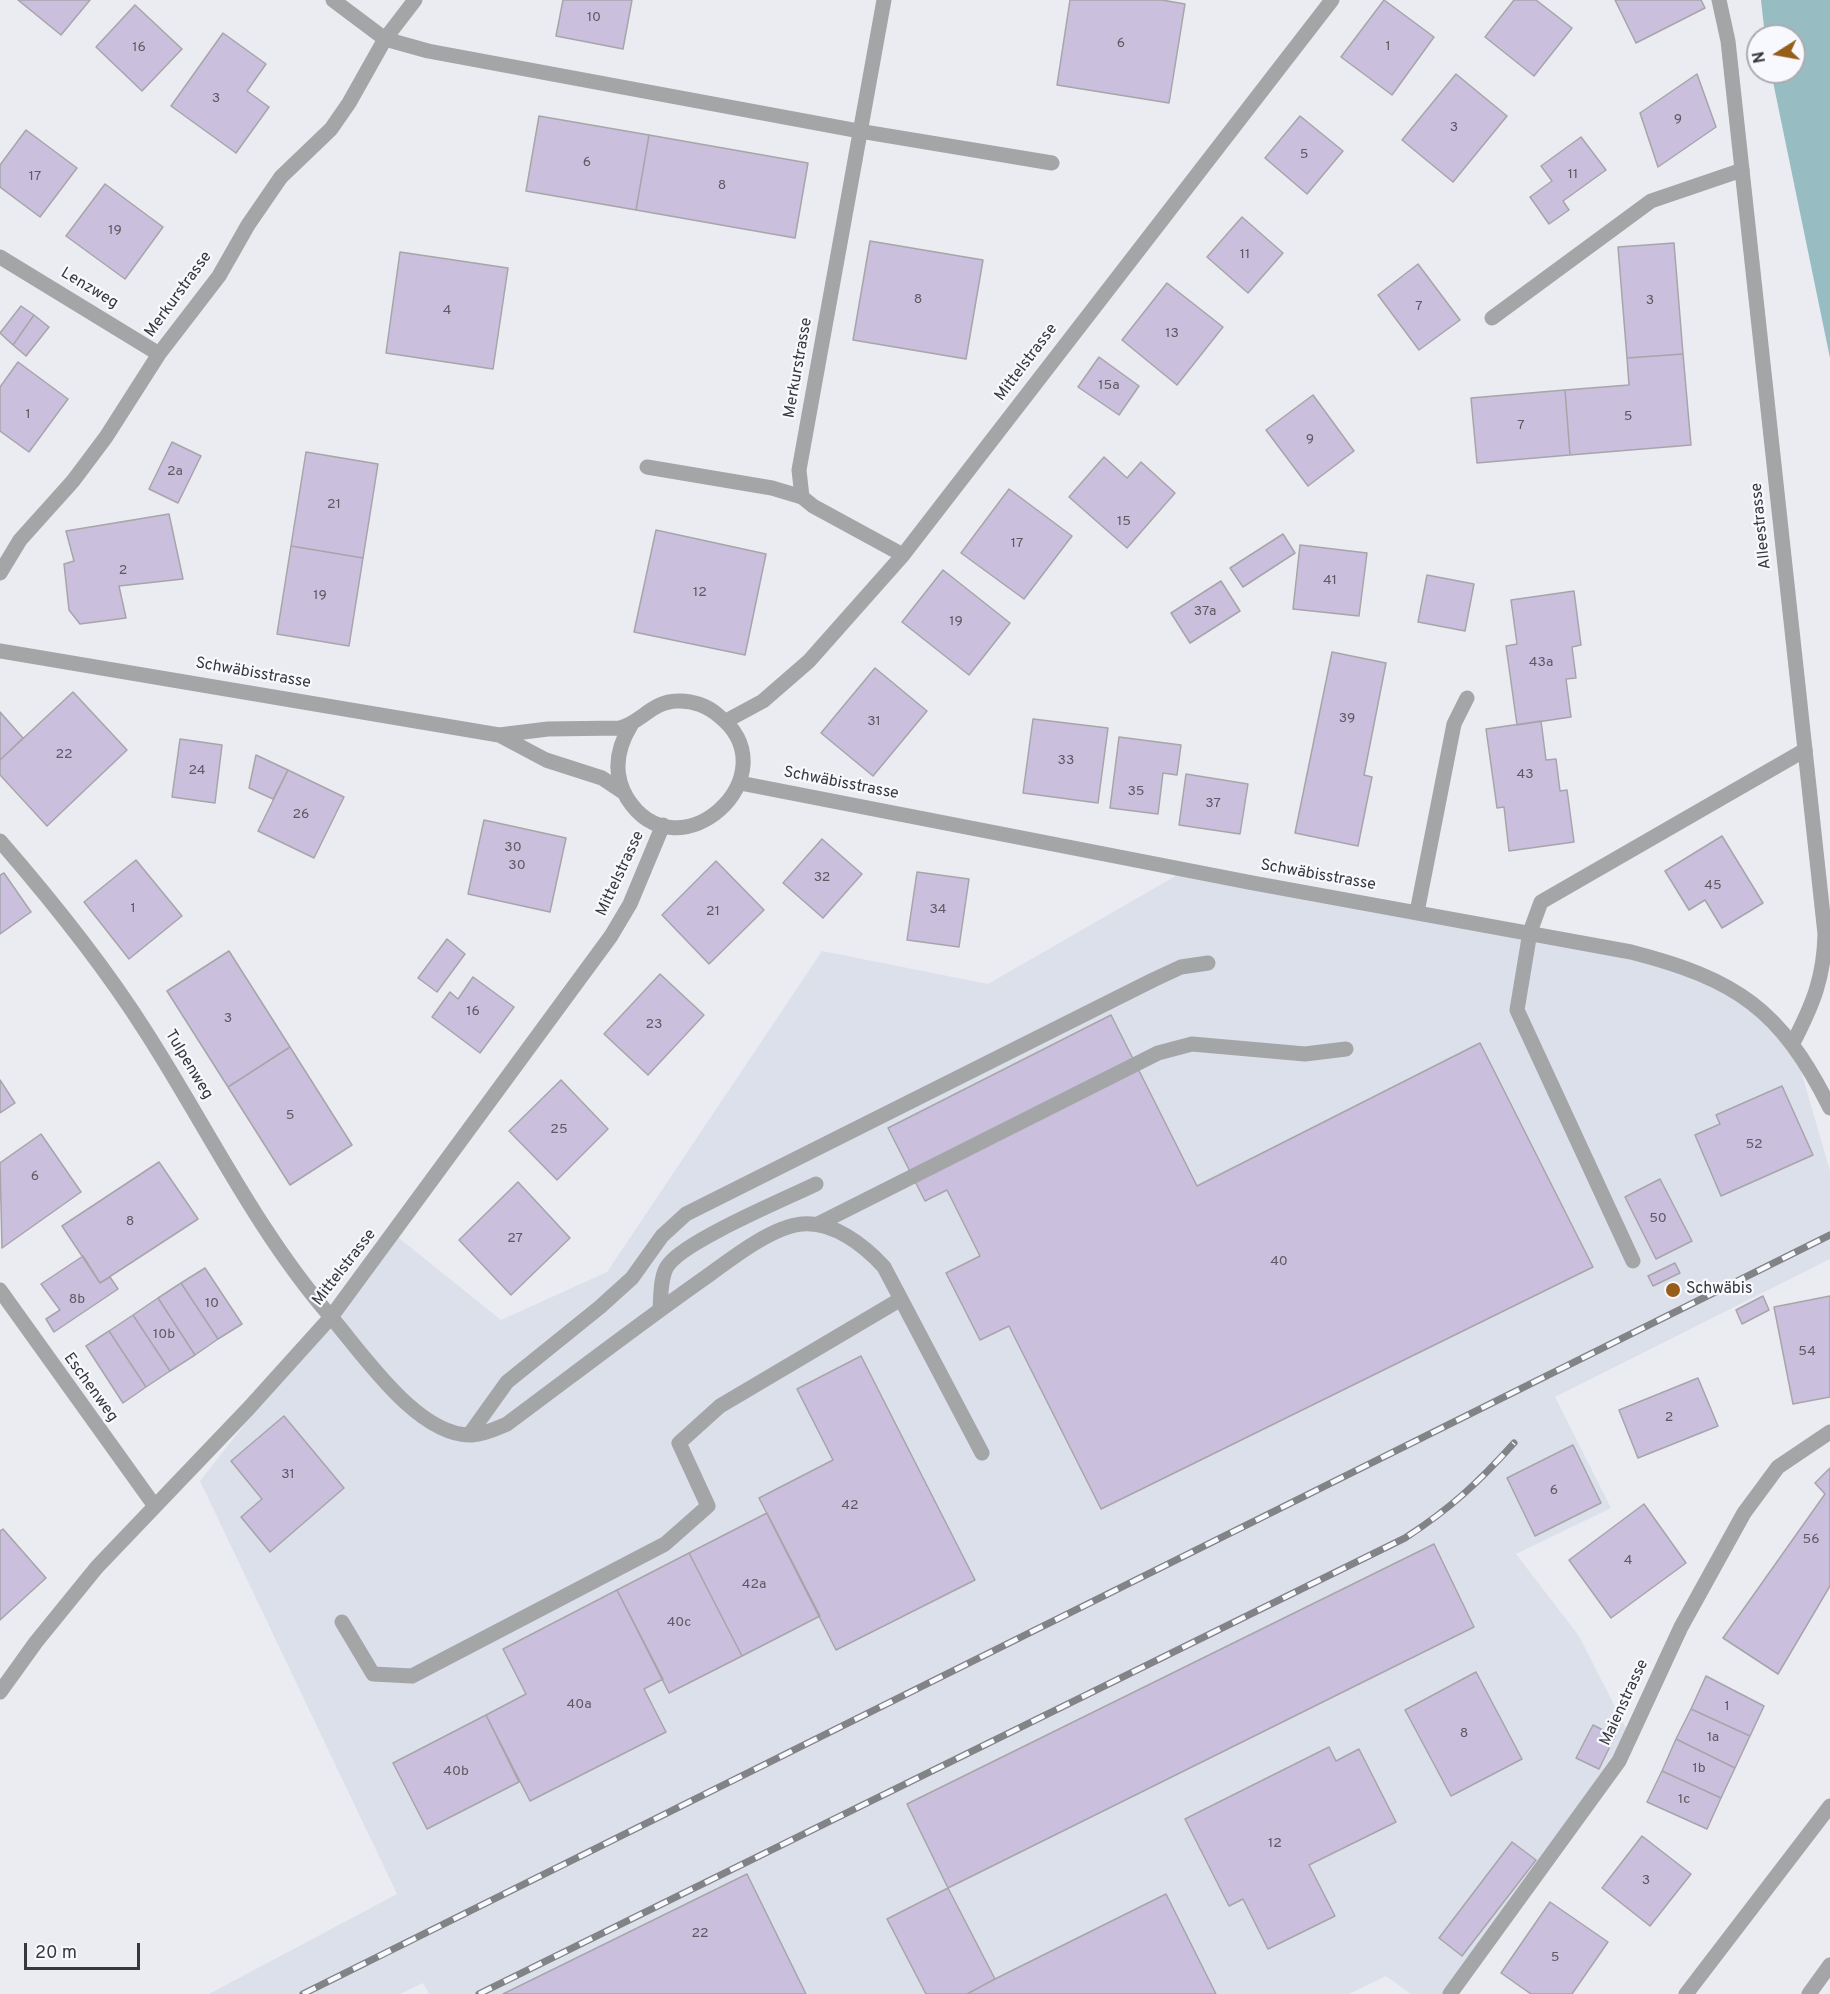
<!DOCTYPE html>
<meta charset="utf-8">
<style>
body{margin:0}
#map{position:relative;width:1830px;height:1994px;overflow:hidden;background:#eaecf1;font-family:Overpass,sans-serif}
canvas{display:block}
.north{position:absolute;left:1746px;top:24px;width:60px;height:60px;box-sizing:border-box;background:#f8f9ff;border:2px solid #abacb0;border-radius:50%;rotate:259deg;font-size:16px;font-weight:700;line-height:24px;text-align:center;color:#38383a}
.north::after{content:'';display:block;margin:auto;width:21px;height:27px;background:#965e19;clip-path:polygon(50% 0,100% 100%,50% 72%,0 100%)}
.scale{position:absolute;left:24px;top:1943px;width:116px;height:27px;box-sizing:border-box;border:3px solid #38383a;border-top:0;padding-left:8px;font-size:18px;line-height:21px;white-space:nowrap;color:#38383a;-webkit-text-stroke:4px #f8f9ff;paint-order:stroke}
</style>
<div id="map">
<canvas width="1830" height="1994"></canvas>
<div class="north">N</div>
<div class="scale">20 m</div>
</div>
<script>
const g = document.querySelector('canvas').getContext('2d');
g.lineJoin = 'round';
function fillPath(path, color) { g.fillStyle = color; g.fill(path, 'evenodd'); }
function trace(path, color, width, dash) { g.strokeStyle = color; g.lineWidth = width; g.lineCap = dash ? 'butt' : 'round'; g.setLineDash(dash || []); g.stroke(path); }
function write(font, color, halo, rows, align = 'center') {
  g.font = font + ' Overpass,sans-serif'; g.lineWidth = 4.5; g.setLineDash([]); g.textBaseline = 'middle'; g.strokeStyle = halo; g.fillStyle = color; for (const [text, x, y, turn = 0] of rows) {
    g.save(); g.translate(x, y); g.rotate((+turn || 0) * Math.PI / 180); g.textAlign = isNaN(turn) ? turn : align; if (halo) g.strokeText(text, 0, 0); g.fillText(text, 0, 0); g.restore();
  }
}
const built = new Path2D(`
 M 1186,870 L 1704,974 L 1793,1043 L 1830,1171 L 1830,1259 L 1555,1397 L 1611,1508 L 1516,1554 L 1579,1636 L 1631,1738 L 1450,1994 L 1411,1994 L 1386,1976 L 1349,1994 L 429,1994 L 423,1983 L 400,1994 L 209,1994 L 397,1894 L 200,1481 L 394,1234 L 501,1320 L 607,1272 L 822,951 L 988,984 Z`);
const water = new Path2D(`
 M 1761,0 L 1830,0 L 1830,358 L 1771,72 L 1794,72 L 1794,36 L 1765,36 Z`);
const building = new Path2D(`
 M 18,0 L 90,0 L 61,35 Z
 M 563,0 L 632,0 L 623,49 L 556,36 Z
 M 1070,0 L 1162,0 L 1185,4 L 1169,103 L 1057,85 Z
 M 1384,0 L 1434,37 L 1392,95 L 1341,57 Z
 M 1514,0 L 1536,0 L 1572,28 L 1534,76 L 1485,37 Z
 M 1615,0 L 1701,0 L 1705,8 L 1636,43 Z
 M 135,5 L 182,49 L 142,91 L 96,47 Z
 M 223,33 L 266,64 L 247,91 L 269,107 L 236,153 L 171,106 Z
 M 1456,74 L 1507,116 L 1453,182 L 1402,140 Z
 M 1697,74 L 1716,127 L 1658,167 L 1640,113 Z
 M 539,116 L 649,135 L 636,210 L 526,191 Z
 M 1300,116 L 1343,151 L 1307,194 L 1265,158 Z
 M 26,130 L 77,168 L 40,217 L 0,187 L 0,165 Z
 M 649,135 L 808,163 L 795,238 L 636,210 Z
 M 1581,137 L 1606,170 L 1563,201 L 1569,210 L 1549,224 L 1530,197 L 1552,181 L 1541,166 Z
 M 105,184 L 163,227 L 125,279 L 66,236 Z
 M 1242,217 L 1283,253 L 1248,293 L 1207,257 Z
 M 870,241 L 983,260 L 966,359 L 853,340 Z
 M 1674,243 L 1683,354 L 1627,358 L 1618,247 Z
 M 400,252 L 508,268 L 493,369 L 386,353 Z
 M 1418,264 L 1460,320 L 1419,350 L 1378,295 Z
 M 1167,283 L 1223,327 L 1177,385 L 1122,340 Z
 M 21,306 L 34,315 L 13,345 L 0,333 Z
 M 34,315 L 49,327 L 26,356 L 13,345 Z
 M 1683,354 L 1691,445 L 1570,455 L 1565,390 L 1629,385 L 1627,358 Z
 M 1099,357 L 1139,386 L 1119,415 L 1078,387 Z
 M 18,362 L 68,399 L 29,452 L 0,431 L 0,387 Z
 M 1565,390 L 1570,455 L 1477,463 L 1471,398 Z
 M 1313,395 L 1354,451 L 1308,486 L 1266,430 Z
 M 172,442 L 201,456 L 178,503 L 149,489 Z
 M 306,452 L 378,464 L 363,558 L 291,546 Z
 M 1104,457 L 1127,478 L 1141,462 L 1175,493 L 1127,548 L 1069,497 Z
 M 1009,489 L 1072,536 L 1024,599 L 961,553 Z
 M 169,514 L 183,579 L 119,586 L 126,618 L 80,624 L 69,610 L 64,564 L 74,561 L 66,531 Z
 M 656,530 L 766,554 L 745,655 L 634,632 Z
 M 1283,534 L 1295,553 L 1243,587 L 1230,568 Z
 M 1300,545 L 1367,553 L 1359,616 L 1293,609 Z
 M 291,546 L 363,558 L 349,646 L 277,634 Z
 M 943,570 L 1010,623 L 969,675 L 902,622 Z
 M 1427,575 L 1474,584 L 1465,631 L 1418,622 Z
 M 1221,581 L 1240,611 L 1190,643 L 1171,613 Z
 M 1574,591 L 1581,645 L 1572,647 L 1576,678 L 1566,679 L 1571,717 L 1517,725 L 1506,646 L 1517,644 L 1511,600 Z
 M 1332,652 L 1386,663 L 1364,775 L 1372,777 L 1358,846 L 1295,833 Z
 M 875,668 L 927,711 L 873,776 L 821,733 Z
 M 73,692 L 127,750 L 47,826 L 0,775 L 0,760 Z
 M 0,712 L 23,738 L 0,760 Z
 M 1033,719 L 1108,728 L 1098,803 L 1023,793 Z
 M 1541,721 L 1546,760 L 1556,759 L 1560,791 L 1567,790 L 1574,842 L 1509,851 L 1504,807 L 1497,808 L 1486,729 Z
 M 1119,737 L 1181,745 L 1177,775 L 1163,773 L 1158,814 L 1110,808 Z
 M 180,739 L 222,745 L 215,803 L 172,797 Z
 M 256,755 L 288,770 L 273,799 L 249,788 Z
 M 288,770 L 344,797 L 314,858 L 258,831 Z
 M 1186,774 L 1248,784 L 1240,834 L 1179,825 Z
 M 484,820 L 566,838 L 550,912 L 468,894 Z
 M 1722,836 L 1763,903 L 1722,928 L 1705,900 L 1689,910 L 1665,871 Z
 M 822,839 L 862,874 L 823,918 L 783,883 Z
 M 136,860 L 182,916 L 129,959 L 84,902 Z
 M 716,861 L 764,910 L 709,964 L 662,915 Z
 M 917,872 L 969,879 L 959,947 L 907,940 Z
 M 4,873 L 31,912 L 0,934 L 0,875 Z
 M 447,939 L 465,954 L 437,992 L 418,978 Z
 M 229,951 L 290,1047 L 228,1087 L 167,991 Z
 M 660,974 L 704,1015 L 648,1075 L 604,1034 Z
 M 473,977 L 514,1007 L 480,1053 L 432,1017 L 450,992 L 458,999 Z
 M 1111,1015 L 1197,1186 L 1480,1043 L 1593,1267 L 1101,1509 L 1009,1326 L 980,1340 L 946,1273 L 980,1256 L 947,1190 L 925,1201 L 888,1128 Z
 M 290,1047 L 352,1145 L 290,1185 L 228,1087 Z
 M 0,1080 L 15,1103 L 0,1113 Z
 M 561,1080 L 608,1129 L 557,1180 L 509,1131 Z
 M 1782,1086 L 1813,1155 L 1721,1196 L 1695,1135 L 1720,1124 L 1716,1115 Z
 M 41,1134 L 81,1192 L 2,1248 L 0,1163 Z
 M 159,1162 L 198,1219 L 100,1283 L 62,1226 Z
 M 1660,1179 L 1692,1241 L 1656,1259 L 1625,1197 Z
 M 518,1182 L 570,1238 L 511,1295 L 459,1240 Z
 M 83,1256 L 100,1283 L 110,1277 L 118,1289 L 54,1332 L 46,1319 L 60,1310 L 41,1284 Z
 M 1675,1263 L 1680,1273 L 1653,1286 L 1648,1276 Z
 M 205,1268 L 242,1324 L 218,1339 L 181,1283 Z
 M 181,1283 L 218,1339 L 195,1355 L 158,1298 Z
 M 1763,1296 L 1769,1310 L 1742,1324 L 1736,1310 Z
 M 1830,1296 L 1830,1397 L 1793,1404 L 1774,1307 Z
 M 158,1298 L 195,1355 L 170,1371 L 133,1315 Z
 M 133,1315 L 170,1371 L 146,1387 L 109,1331 Z
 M 109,1331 L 146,1387 L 123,1403 L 86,1346 Z
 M 861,1356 L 975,1580 L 836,1650 L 759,1498 L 833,1460 L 797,1389 Z
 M 1698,1378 L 1718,1426 L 1638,1458 L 1619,1410 Z
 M 284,1416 L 344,1488 L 270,1552 L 241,1517 L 262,1499 L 231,1461 Z
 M 1573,1445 L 1601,1503 L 1535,1536 L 1507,1478 Z
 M 1830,1468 L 1830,1586 L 1778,1674 L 1723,1638 L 1825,1494 L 1815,1483 Z
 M 1644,1504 L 1686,1563 L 1611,1618 L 1569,1560 Z
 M 767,1513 L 820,1616 L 742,1656 L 689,1553 Z
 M 3,1529 L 46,1578 L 0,1620 L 0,1531 Z
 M 1434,1544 L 1474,1627 L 948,1888 L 907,1804 Z
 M 689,1553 L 742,1656 L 669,1693 L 617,1590 Z
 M 617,1590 L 663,1679 L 644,1689 L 666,1732 L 530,1801 L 486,1715 L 526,1694 L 503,1649 Z
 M 1476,1672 L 1522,1759 L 1451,1796 L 1405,1710 Z
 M 1706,1676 L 1764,1706 L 1750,1736 L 1691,1709 Z
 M 1691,1709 L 1750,1736 L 1735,1768 L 1676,1739 Z
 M 486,1715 L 519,1782 L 427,1829 L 393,1763 Z
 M 1593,1725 L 1615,1736 L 1599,1769 L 1576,1758 Z
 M 1676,1739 L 1735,1768 L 1721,1798 L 1662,1771 Z
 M 1329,1747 L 1336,1761 L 1359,1749 L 1396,1822 L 1309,1865 L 1335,1916 L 1268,1949 L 1243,1899 L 1229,1906 L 1185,1819 Z
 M 1662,1771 L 1721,1798 L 1707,1829 L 1647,1802 Z
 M 1642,1836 L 1691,1874 L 1650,1926 L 1602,1888 Z
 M 1512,1842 L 1536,1860 L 1462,1956 L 1439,1938 Z
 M 747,1874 L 806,1994 L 503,1994 Z
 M 948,1888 L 995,1979 L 967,1994 L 926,1994 L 887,1919 Z
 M 1166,1894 L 1216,1994 L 967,1994 L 995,1979 Z
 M 1550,1902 L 1608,1942 L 1572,1994 L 1531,1994 L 1501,1973 Z`);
const lane = new Path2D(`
 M 1492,318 L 1651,201 L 1742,170
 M 647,467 L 772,488 L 802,497
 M 1417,912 L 1454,724 L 1467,698
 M 820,1223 L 1158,1053 L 1192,1044 L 1305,1054 L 1346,1049
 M 1633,1261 L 1517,1010 L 1530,932 L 1541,902 L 1805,750
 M 660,1309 C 661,1296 660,1274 669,1264 C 687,1240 785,1199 816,1184
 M 331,1317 C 363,1354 418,1437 472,1435 C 485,1434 495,1429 507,1424 C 573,1375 639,1324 706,1277 C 731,1259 771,1227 802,1224 C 833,1221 864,1245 884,1267 L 982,1453
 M 469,1435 L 507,1382 L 600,1307 L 632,1278 L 662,1236 L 686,1214 L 1153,980 L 1181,967 L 1208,963
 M 342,1622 L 373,1674 L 412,1676 L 665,1544 L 708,1506 L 679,1443 L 720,1406 L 901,1299
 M 1686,1994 L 1830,1806
 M 1809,1994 L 1830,1965`);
const street = new Path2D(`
 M 333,0 L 385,39 L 428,51 L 859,131 L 1052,163
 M 884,0 L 799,470 L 802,497 L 813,506 L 903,555
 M 1719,0 L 1728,41 L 1825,934 C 1824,978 1813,1004 1793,1043
 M 0,257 L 159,354
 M 0,573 L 20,540 L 73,481 L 106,437 L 159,354 L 219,276 L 248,225 L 281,177 L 331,129 L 349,103 L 385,39 L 415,0
 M 0,651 L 499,735 L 548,729 L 620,728 C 642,722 651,702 677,701 C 692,700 708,706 719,716 C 793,775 678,879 627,798 C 612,773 617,748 631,725
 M 726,721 L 763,701 L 809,661 L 903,555 L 1332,0
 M 499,735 L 546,760 L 602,778 L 623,792
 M 740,783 L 1253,883 L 1631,952 C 1736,979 1781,1009 1830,1108
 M 0,841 C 53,902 103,964 146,1032 C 207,1127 257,1232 331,1317
 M 0,1290 L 154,1505
 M 0,1692 L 36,1642 L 97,1567 L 248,1409 L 331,1317 L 611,936 L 630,904 L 663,825
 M 1450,1994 L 1619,1761 L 1681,1627 L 1744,1513 L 1778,1467 L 1830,1432`);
const rail = new Path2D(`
 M 303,1994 L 1830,1235
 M 479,1994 L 1405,1538 C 1451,1508 1478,1483 1514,1443`);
const markers = [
 [1673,1290,8,"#965e19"]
];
const numberNames = [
 ["10",594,18],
 ["6",1121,44],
 ["1",1388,47],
 ["16",139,48],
 ["3",216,99],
 ["9",1678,120],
 ["3",1454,128],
 ["5",1304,155],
 ["6",587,163],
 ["11",1573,175],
 ["17",35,177],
 ["8",722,186],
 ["19",115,231],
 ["11",1245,255],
 ["8",918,300],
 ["3",1650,301],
 ["7",1419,307],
 ["4",447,311],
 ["13",1172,334],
 ["15a",1109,386],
 ["1",28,415],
 ["5",1628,417],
 ["7",1521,426],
 ["9",1310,440],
 ["2a",175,472],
 ["21",334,505],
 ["15",1124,522],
 ["17",1017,544],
 ["2",123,571],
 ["41",1330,581],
 ["12",700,593],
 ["19",320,596],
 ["37a",1205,612],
 ["19",956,622],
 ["43a",1541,663],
 ["39",1347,719],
 ["31",874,722],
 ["22",64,755],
 ["33",1066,761],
 ["24",197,771],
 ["43",1525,775],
 ["35",1136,792],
 ["37",1213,804],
 ["26",301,815],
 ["30",513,848],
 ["30",517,866],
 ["32",822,878],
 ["45",1713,886],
 ["1",133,909],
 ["34",938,910],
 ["21",713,912],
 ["16",473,1012],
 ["3",228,1019],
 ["23",654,1025],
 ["5",290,1116],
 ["25",559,1130],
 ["52",1754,1145],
 ["6",35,1177],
 ["50",1658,1219],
 ["8",130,1222],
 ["27",515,1239],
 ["40",1279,1262],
 ["8b",77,1300],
 ["10",212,1304],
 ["10b",164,1335],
 ["54",1807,1352],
 ["2",1669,1418],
 ["31",288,1475],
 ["6",1554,1491],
 ["42",850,1506],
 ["56",1811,1540],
 ["4",1628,1561],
 ["42a",754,1585],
 ["40c",679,1623],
 ["40a",579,1705],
 ["1",1727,1707],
 ["8",1464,1734],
 ["1a",1713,1738],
 ["1b",1699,1769],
 ["40b",456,1772],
 ["1c",1684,1800],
 ["12",1275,1844],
 ["3",1646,1881],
 ["22",700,1934],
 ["5",1555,1958]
];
const streetNames = [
 ["Lenzweg",89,289,31],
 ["Merkurstrasse",179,295,-54],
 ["Mittelstrasse",1027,363,-53],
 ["Merkurstrasse",799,368,-80],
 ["Alleestrasse",1762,526,-96],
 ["Schwäbisstrasse",253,674,10],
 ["Schwäbisstrasse",841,784,11],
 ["Mittelstrasse",621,874,-65],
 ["Schwäbisstrasse",1318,876,10],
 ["Tulpenweg",188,1065,59],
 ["Mittelstrasse",345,1268,-52],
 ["Eschenweg",90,1388,54],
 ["Maienstrasse",1625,1703,-65]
];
const poiNames = [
 ["Schwäbis",1686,1290]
];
fillPath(built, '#dbe0eb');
fillPath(water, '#97bdc3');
fillPath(building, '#cabfdc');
trace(building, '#a7a5aa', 1.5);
trace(lane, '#a3a5a7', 15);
trace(street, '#a3a5a7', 15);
trace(rail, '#828386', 7);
trace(rail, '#f8f9ff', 4.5, [14]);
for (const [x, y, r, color] of markers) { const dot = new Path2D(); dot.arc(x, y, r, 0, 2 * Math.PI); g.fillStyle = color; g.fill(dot); trace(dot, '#f8f9ff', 2); }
write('14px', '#5c5a62', null, numberNames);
write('16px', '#38383a', '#f8f9ff', streetNames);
write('16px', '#38383a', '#f8f9ff', poiNames, 'left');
</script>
